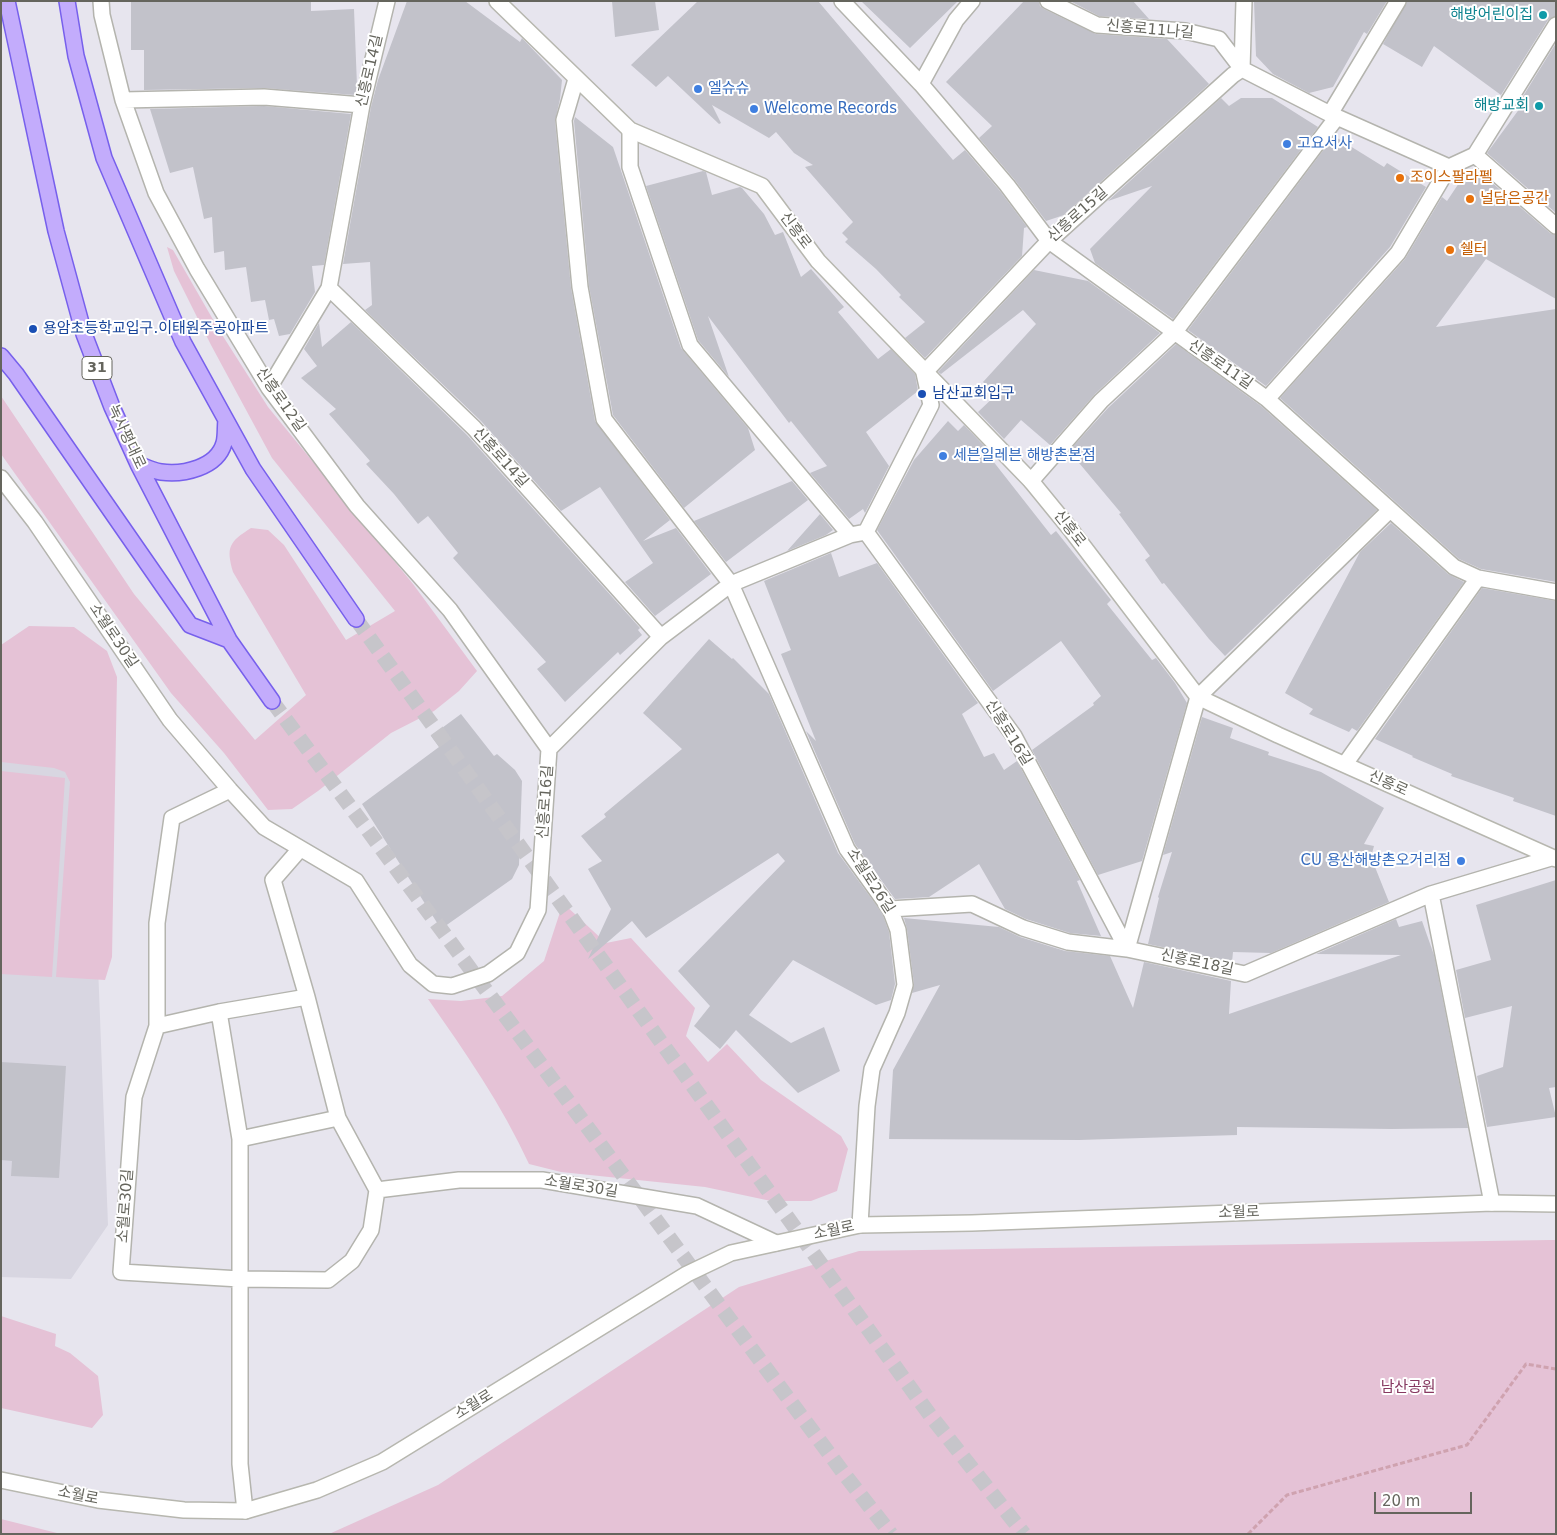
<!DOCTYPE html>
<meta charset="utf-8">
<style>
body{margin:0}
#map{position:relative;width:1557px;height:1535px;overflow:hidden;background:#e7e5ee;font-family:"DejaVu Sans",sans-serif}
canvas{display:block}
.frame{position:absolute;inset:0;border:2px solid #65655d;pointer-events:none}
.scale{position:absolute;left:1374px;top:1492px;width:98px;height:22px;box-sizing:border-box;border:2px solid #65655d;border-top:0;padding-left:6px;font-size:15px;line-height:18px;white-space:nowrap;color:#65655d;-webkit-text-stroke:4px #fff;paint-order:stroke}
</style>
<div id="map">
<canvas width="1557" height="1535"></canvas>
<div class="frame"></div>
<div class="scale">20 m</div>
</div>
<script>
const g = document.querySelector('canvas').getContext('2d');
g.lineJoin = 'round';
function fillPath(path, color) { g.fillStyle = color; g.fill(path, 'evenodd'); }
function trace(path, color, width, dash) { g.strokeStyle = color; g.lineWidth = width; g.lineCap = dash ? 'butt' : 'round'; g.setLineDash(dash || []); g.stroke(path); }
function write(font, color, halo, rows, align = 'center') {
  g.font = font + ' "DejaVu Sans","Noto Sans KR",sans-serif'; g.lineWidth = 4; g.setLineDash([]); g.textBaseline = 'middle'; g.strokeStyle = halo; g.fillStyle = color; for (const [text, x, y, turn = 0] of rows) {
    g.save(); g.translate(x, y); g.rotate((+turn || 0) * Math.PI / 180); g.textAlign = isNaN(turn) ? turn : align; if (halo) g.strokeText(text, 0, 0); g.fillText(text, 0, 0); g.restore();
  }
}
const education = new Path2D(`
 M 100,674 L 96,914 L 108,1225 L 71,1279 L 1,1277 L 1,684 Z`);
const green = new Path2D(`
 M 167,247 L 173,250 L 219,330 L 268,407 L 413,584 L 477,671 L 459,691 L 434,711 L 391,733 L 318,791 L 292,809 L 268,810 L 224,753 L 171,693 L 1,454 L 1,396 L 134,594 L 255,740 L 306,695 L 233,572 C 226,547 229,542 251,528 L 268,530 L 284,545 L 346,640 L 395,611 L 272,458 L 211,345 L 174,271 Z
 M 29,626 L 74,627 L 107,651 L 117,677 L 112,957 L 105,980 L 56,977 L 70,782 L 65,772 L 54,768 L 1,762 L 1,645 Z
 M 1,771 L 65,778 L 52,977 L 1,974 Z
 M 563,903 L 606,943 L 631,938 L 695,1008 L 686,1036 L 708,1062 L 727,1044 L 761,1080 L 841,1136 L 848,1149 L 837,1191 L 811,1201 L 771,1201 L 705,1187 L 561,1172 L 529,1164 C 502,1105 465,1052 428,999 L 461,1001 L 502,996 L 544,961 Z
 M 1550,1240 L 1556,1240 L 1556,1534 L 329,1534 L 438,1485 L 739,1287 L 859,1251 Z
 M 1,1316 L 56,1334 L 55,1346 L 70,1353 L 98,1376 L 103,1415 L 92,1428 L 1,1408 Z
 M 1,1519 L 61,1534 L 1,1534 Z`);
const building = new Path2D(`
 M 131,1 L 311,1 L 311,11 L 354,9 L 357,86 L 355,95 L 264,88 L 144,90 L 144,50 L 131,50 Z
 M 407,1 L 465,1 L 520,42 L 522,38 L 562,80 L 560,99 L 555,121 L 571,288 L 595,421 L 670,520 L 643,541 L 676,528 L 711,574 L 655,616 L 625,582 L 653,563 L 600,487 L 561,511 L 481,421 L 365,310 L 372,305 L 370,262 L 343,264 L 371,107 L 378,80 Z
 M 612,1 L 655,1 L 659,30 L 615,37 Z
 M 698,1 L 818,1 L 953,160 L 965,150 L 1000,191 L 1027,227 L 1024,228 L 1022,256 L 925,358 L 905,338 L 925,322 L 899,297 L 901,295 L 876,269 L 845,242 L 848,239 L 842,233 L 853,222 L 805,167 L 813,165 L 794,153 L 776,132 L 769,138 L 712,105 L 721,123 L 719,124 L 668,76 L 656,87 L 631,65 Z
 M 861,1 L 958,1 L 910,48 Z
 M 1024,1 L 1039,1 L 1040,6 L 1044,9 L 1096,34 L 1167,39 L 1209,84 L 1064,215 L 1046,221 L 1014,179 L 979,138 L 992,126 L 946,82 Z
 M 1070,1 L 1133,1 L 1149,19 L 1099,16 Z
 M 1254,1 L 1387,1 L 1367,34 L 1364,32 L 1333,87 L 1309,93 L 1273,74 L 1256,56 Z
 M 1407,1 L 1556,1 L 1556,16 L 1548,20 L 1501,95 L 1434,46 L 1422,67 L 1383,44 Z
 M 1556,43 L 1556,213 L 1487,153 L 1520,108 L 1517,106 Z
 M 1221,98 L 1229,106 L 1241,98 L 1272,98 L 1318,127 L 1173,319 L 1095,263 L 1090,249 L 1152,186 L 1108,201 Z
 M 264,106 L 351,114 L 324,265 L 312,266 L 315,292 L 290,334 L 279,336 L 274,319 L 269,320 L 265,300 L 251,302 L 246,267 L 225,270 L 224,251 L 214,253 L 212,217 L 204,219 L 193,167 L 170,173 L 150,109 Z
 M 575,117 L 613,147 L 681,348 L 748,428 L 755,450 L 684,508 L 613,415 L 589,286 L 574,121 Z
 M 1334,136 L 1384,167 L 1387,163 L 1426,187 L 1390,247 L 1266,386 L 1188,330 Z
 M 1475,168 L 1550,233 L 1556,235 L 1556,299 L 1486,259 L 1436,327 L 1556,309 L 1556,582 L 1481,569 L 1459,559 L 1280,398 L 1405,259 L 1442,197 L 1447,201 L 1459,183 L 1462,185 Z
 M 703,171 L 706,172 L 712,195 L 740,187 L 742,188 L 764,214 L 775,235 L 783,232 L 801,277 L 811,269 L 844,307 L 838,312 L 878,359 L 891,349 L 915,374 L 918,391 L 866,432 L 889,466 L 865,513 L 863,509 L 849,519 L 810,473 L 827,466 L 791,421 L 789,423 L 708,316 L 729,377 L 698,340 L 646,186 Z
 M 1034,270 L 1088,281 L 1160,333 L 1095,394 L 1050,445 L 1021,420 L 1004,439 L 978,412 L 997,394 L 983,382 L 1036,324 L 1023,310 L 941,374 L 938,372 Z
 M 351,322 L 467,435 L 640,628 L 638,630 L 642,635 L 620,655 L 618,652 L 565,702 L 537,669 L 546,662 L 453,558 L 458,553 L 428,516 L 418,524 L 394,494 L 366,464 L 370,461 L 329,414 L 336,409 L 301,378 L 317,366 L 304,349 L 319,323 L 322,347 Z
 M 1176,344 L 1261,406 L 1377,510 L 1225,656 L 1209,639 L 1164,583 L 1162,584 L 1145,560 L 1150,556 L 1119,514 L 1121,513 L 1069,451 L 1108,408 Z
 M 948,421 L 958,431 L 964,425 L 991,453 L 989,456 L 1051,535 L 1056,531 L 1111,600 L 1107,604 L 1152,660 L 1156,658 L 1175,683 L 1187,703 L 1142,861 L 1098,875 L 1032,750 L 1094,705 L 1093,703 L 1101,696 L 1061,641 L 993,691 L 877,530 L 914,460 Z
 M 792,481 L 808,500 L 726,562 L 694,521 Z
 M 820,514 L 833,530 L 826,535 L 787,551 Z
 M 1391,523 L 1448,574 L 1464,582 L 1357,731 L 1352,728 L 1349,732 L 1309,714 L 1313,709 L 1285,693 L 1360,552 Z
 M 831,553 L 839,577 L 877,563 L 978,703 L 962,714 L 984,757 L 994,753 L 1004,770 L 1017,761 L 1080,880 L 1077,881 L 1101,936 L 1070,933 L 1026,919 L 1005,909 L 979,864 L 929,897 L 895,899 L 855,844 L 806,731 L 816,741 L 781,654 L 791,650 L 764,581 Z
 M 1482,588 L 1556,601 L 1556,816 L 1513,801 L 1514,798 L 1451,776 L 1452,774 L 1412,757 L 1413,756 L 1375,739 Z
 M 709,639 L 732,659 L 733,658 L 769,694 L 838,853 L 882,913 L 889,932 L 895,984 L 891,1000 L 876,1005 L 793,960 L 749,1015 L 791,1043 L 824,1027 L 840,1071 L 798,1093 L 736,1030 L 720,1049 L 694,1026 L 710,1006 L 678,971 L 785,861 L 778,853 L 646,938 L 632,921 L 588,959 L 611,909 L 588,869 L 602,861 L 581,836 L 606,817 L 604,814 L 682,749 L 643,713 Z
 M 461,714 L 494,756 L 497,754 L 515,770 L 522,781 L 519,865 L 512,879 L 441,929 L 362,804 L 439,747 L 431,736 Z
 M 1202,717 L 1233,728 L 1230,738 L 1269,752 L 1268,755 L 1321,772 L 1384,808 L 1364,844 L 1374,846 L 1371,857 L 1389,902 L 1271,953 L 1233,952 L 1232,962 L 1148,944 L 1159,898 L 1158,897 L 1172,852 L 1163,855 Z
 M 1556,880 L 1556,1087 L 1549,1088 L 1556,1117 L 1487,1127 L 1477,1076 L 1503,1067 L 1512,1006 L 1465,1018 L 1456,970 L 1491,960 L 1476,905 Z
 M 904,918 L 999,927 L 1020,937 L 1065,951 L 1110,956 L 1133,1008 L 1144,962 L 1231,981 L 1229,1014 L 1401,955 L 1316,954 L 1396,919 L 1399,927 L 1422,921 L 1434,955 L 1468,1128 L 1392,1129 L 1237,1127 L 1237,1135 L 1079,1140 L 889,1139 L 893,1070 L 940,985 L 912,993 L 914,984 L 907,929 Z
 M 1,1062 L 66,1066 L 59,1178 L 11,1176 L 12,1161 L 1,1160 Z`);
const primaryTunnel = new Path2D(`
 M 356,619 L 930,1415 L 1024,1534
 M 272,701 L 845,1475 L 891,1534`);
const path = new Path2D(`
 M 1248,1534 L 1287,1495 L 1467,1445 L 1526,1364 L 1556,1369`);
const street = new Path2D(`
 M 101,1 L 102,15 L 123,100 L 156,193 L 197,269 L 269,388 L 357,506 L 450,610 L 549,749
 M 842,1 L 921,84 L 1007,185 L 1049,241 L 1267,399 L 1454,567 L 1478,578 L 1556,592
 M 1048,1 L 1097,25 L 1185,31 L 1219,39 L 1242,69 L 1330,114 L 1449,167 L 1475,155 L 1556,226
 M 576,79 L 564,120 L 580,287 L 604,419 L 731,584 L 847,849 L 890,909 L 898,930 L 905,985 L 897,1013 L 872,1069 L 867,1106 L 860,1225
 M 921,84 L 956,20 L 972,1
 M 123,100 L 264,97 L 362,105
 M 1330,114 L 1398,1
 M 630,130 L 630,167 L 690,345 L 850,535
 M 1475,155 L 1556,25
 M 329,288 L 474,428 L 661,637
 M 269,388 L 329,288 L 362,105 L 387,1
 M 1267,399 L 1398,253 L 1449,167
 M 1,478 L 35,522 L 170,720 L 230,790 L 264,827 L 356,881 L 410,965 L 433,984 L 452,986 L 488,974 L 517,953 L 538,910 L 549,749 L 661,637 L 731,584 L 850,535 L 866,532 L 931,405 L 924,373 L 1049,241 L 1233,75 L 1242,69 L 1244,1
 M 1031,481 L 1101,401 L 1174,333 L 1337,117
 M 866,532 L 1014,736 L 1127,949
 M 1345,764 L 1478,578
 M 230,790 L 172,818 L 157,923 L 157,1026 L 219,1012 L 307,997
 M 300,849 L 273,880 L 307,997 L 338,1118 L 377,1190 L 459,1180 L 542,1180 L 697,1206 L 776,1243
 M 1431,894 L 1492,1203
 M 890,909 L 972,904 L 1023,928 L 1068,942 L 1127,949 L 1245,974 L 1431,894 L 1551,858
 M 1127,949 L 1198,697 L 1390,510
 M 219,1012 L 240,1139 L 240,1464 L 245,1511
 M 157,1026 L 134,1097 L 121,1272 L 240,1279 L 328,1280 L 352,1261 L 371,1230 L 377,1190
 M 240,1139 L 338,1118`);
const secondary = new Path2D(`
 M 497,1 L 630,130 L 762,186 L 818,261 L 1031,481 L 1071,530 L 1198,697 L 1278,735 L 1556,859
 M 1,1480 L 98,1500 L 184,1510 L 245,1511 L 317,1490 L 382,1462 L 687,1274 L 731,1253 L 860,1225 L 972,1223 L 1492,1203 L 1556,1204`);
const primary = new Path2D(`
 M 7,1 L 56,231 L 84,334 L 112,407 L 138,464 L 229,640 L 272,701
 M 67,1 L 76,56 L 104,158 L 183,342 L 253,469 L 356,619
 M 1,356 L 16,374 L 190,625 L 229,640
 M 138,464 C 145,467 153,471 161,472 C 183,475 217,468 224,443 C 226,436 225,427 226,420`);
const markers = [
 [1543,15,5,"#0f9aa8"],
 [698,89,5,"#3f7fe0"],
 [1539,106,5,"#0f9aa8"],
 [754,109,5,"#3f7fe0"],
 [1287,144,5,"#3f7fe0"],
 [1400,178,5,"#e8710a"],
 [1470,199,5,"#e8710a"],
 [1450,250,5,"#e8710a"],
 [33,329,5,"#1a4fb4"],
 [922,394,5,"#1a4fb4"],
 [943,456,5,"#3f7fe0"],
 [1461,861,5,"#3f7fe0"]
];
const shields = [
 [97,368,30]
];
const shieldNames = [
 ["31",97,368]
];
const cultureNames = [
 ["해방어린이집",1533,15],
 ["해방교회",1529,106]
];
const streetNames = [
 ["신흥로11나길",1150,30,5],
 ["신흥로14길",370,71,-77],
 ["신흥로15길",1078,215,-42],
 ["신흥로",795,231,53],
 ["신흥로11길",1220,365,35],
 ["신흥로12길",280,400,55],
 ["녹사평대로",126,437,65],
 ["신흥로14길",500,458,48],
 ["신흥로",1069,529,52],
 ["소월로30길",113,636,56],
 ["신흥로16길",1008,733,58],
 ["신흥로",1388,784,24],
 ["신흥로16길",546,802,-86],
 ["소월로26길",870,881,57],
 ["신흥로18길",1197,963,12],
 ["소월로30길",581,1187,9],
 ["소월로30길",126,1206,-86],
 ["소월로",1239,1213,-2],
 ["소월로",834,1231,-12],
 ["소월로",474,1405,-32],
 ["소월로",78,1496,11]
];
const shopNames = [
 ["엘슈슈",708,89],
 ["Welcome Records",764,109],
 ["고요서사",1297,144],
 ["세븐일레븐 해방촌본점",953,456],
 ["CU 용산해방촌오거리점",1451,861,"right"]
];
const foodNames = [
 ["조이스팔라펠",1410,178],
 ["널담은공간",1480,199],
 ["쉘터",1460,250]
];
const transitNames = [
 ["용암초등학교입구.이태원주공아파트",43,329],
 ["남산교회입구",932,394]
];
const parkNames = [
 ["남산공원",1408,1388]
];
fillPath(education, '#d8d6e1');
fillPath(green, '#e5c2d6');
fillPath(building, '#c2c2ca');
trace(primaryTunnel, '#c6c5ca', 15, [15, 8]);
trace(street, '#b4b4ae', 18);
trace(secondary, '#b7b7af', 18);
trace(primary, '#7760ec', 18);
trace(path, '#cfa2af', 3, [5, 2.5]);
trace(street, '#fff', 15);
trace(secondary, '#fff', 15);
trace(primary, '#c3acfc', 15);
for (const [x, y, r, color] of markers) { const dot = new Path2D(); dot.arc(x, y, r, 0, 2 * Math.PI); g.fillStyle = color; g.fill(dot); trace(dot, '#fff', 2); }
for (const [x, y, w] of shields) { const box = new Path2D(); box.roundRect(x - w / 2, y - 11.5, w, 23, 4); g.fillStyle = '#fff'; g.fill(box); trace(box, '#65655d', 1); }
write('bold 14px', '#65655d', null, shieldNames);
write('15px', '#0d838f', '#fff', cultureNames, 'right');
write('15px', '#65655d', '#fff', streetNames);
write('15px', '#366cbe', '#fff', shopNames, 'left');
write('15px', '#c56008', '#fff', foodNames, 'left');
write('15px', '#164399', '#fff', transitNames, 'left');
write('15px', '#873961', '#fff', parkNames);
</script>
